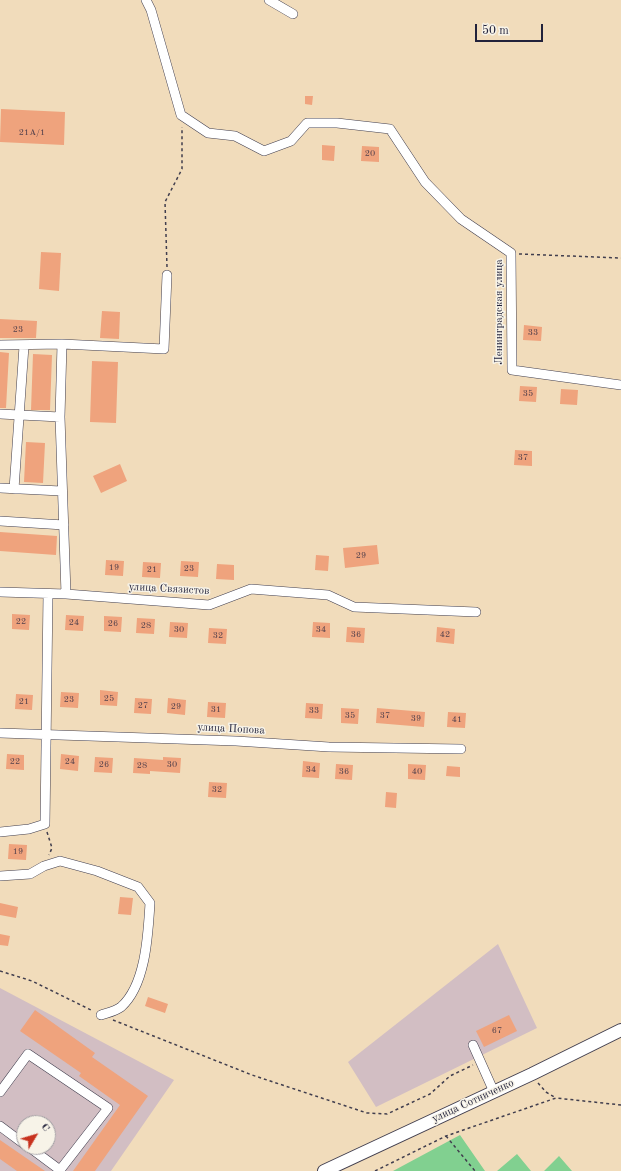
<!DOCTYPE html>
<meta charset="utf-8">
<style>
body{margin:0}
#map{position:relative;width:621px;height:1171px;overflow:hidden;background:#f1dcbb;font-family:"Old Standard TT",serif}
canvas{display:block}
.north{position:absolute;left:16px;top:1115px;width:40px;height:40px;box-sizing:border-box;background:#f7f3e8;border:1px solid #a29fa3;border-radius:50%;rotate:52deg;font-size:11px;font-weight:700;line-height:16px;text-align:center;color:#22223b}
.north::after{content:'';display:block;margin:auto;width:14px;height:18px;background:#c8321e;clip-path:polygon(50% 0,100% 100%,50% 72%,0 100%)}
.scale{position:absolute;left:475px;top:24px;width:68px;height:18px;box-sizing:border-box;border:2px solid #22223b;border-top:0;padding-left:5px;font-size:12px;line-height:14px;white-space:nowrap;color:#22223b;-webkit-text-stroke:3px #f7f3e8;paint-order:stroke}
</style>
<div id="map">
<canvas width="621" height="1171"></canvas>
<div class="north">С</div>
<div class="scale">50 m</div>
</div>
<script>
const g = document.querySelector('canvas').getContext('2d');
g.lineJoin = 'round';
function fillPath(path, color) { g.fillStyle = color; g.fill(path, 'evenodd'); }
function trace(path, color, width, dash) { g.strokeStyle = color; g.lineWidth = width; g.lineCap = dash ? 'butt' : 'round'; g.setLineDash(dash || []); g.stroke(path); }
function write(font, color, halo, rows, align = 'center') {
  g.font = font + ' "Old Standard TT",serif'; g.lineWidth = 3; g.setLineDash([]); g.textBaseline = 'middle'; g.strokeStyle = halo; g.fillStyle = color; for (const [text, x, y, turn = 0] of rows) {
    g.save(); g.translate(x, y); g.rotate((+turn || 0) * Math.PI / 180); g.textAlign = isNaN(turn) ? turn : align; if (halo) g.strokeText(text, 0, 0); g.fillText(text, 0, 0); g.restore();
  }
}
const industrial = new Path2D(`
 M 498,944 L 537,1028 L 376,1107 L 348,1062 Z
 M 0,988 L 174,1080 L 111,1171 L 0,1171 ZM 24,1123 L 48,1123 L 48,1147 L 24,1147 Z`);
const green = new Path2D(`
 M 460,1135 L 485,1171 L 393,1171 Z
 M 517,1154 L 531,1171 L 497,1171 Z
 M 559,1156 L 572,1171 L 544,1171 Z`);
const building = new Path2D(`
 M 305,96 L 313,96 L 312,105 L 305,104 Z
 M 1,109 L 65,112 L 64,145 L 0,142 Z
 M 322,145 L 335,146 L 334,161 L 322,160 Z
 M 362,146 L 379,147 L 379,162 L 361,161 Z
 M 41,252 L 61,253 L 59,291 L 39,289 Z
 M 102,311 L 120,312 L 119,339 L 100,338 Z
 M 0,319 L 37,321 L 36,338 L 0,338 Z
 M 524,325 L 542,327 L 541,341 L 523,340 Z
 M 0,352 L 9,353 L 6,408 L 0,408 Z
 M 33,354 L 52,355 L 50,410 L 31,410 Z
 M 92,361 L 118,362 L 116,423 L 90,422 Z
 M 520,386 L 537,387 L 536,402 L 519,401 Z
 M 561,389 L 578,390 L 577,405 L 560,404 Z
 M 26,442 L 45,443 L 43,483 L 24,482 Z
 M 515,450 L 532,451 L 532,466 L 514,465 Z
 M 120,464 L 127,481 L 101,493 L 93,476 Z
 M 0,532 L 57,536 L 56,555 L 0,551 Z
 M 377,545 L 379,564 L 345,568 L 343,548 Z
 M 316,555 L 329,556 L 328,571 L 315,570 Z
 M 106,560 L 124,561 L 123,576 L 105,575 Z
 M 181,561 L 199,562 L 198,577 L 180,576 Z
 M 143,562 L 161,563 L 160,578 L 142,577 Z
 M 217,564 L 234,565 L 234,580 L 216,579 Z
 M 12,614 L 30,615 L 29,630 L 12,629 Z
 M 66,615 L 84,616 L 83,631 L 65,630 Z
 M 104,616 L 122,617 L 121,632 L 104,631 Z
 M 137,618 L 155,619 L 154,634 L 136,633 Z
 M 170,622 L 188,623 L 187,638 L 169,637 Z
 M 313,622 L 330,623 L 330,638 L 312,637 Z
 M 347,627 L 365,628 L 364,643 L 346,642 Z
 M 437,627 L 455,629 L 454,644 L 436,642 Z
 M 209,628 L 227,629 L 226,644 L 208,643 Z
 M 100,690 L 118,692 L 117,706 L 100,705 Z
 M 61,692 L 79,693 L 78,708 L 60,707 Z
 M 16,694 L 33,695 L 32,710 L 15,709 Z
 M 135,698 L 152,699 L 151,714 L 134,713 Z
 M 168,698 L 186,700 L 185,715 L 167,713 Z
 M 208,702 L 226,703 L 225,718 L 207,717 Z
 M 306,703 L 323,704 L 322,719 L 305,718 Z
 M 341,708 L 359,709 L 358,724 L 341,723 Z
 M 377,708 L 425,712 L 424,727 L 376,723 Z
 M 448,712 L 466,713 L 465,728 L 447,727 Z
 M 7,754 L 24,755 L 24,770 L 6,769 Z
 M 61,754 L 79,756 L 78,771 L 60,769 Z
 M 95,757 L 113,758 L 112,773 L 94,772 Z
 M 163,757 L 181,758 L 180,773 L 150,771 L 150,774 L 133,773 L 134,758 L 163,760 Z
 M 303,761 L 320,763 L 319,778 L 302,777 Z
 M 336,764 L 353,765 L 352,780 L 335,779 Z
 M 408,764 L 426,765 L 425,780 L 408,779 Z
 M 447,766 L 460,767 L 460,777 L 446,776 Z
 M 209,782 L 227,783 L 226,798 L 208,797 Z
 M 386,792 L 397,793 L 396,808 L 385,807 Z
 M 9,844 L 27,845 L 26,860 L 8,859 Z
 M 120,897 L 133,898 L 131,915 L 118,914 Z
 M 0,903 L 18,907 L 16,918 L 0,915 Z
 M 0,934 L 10,936 L 8,946 L 0,945 Z
 M 148,997 L 168,1004 L 165,1013 L 145,1006 Z
 M 35,1010 L 95,1053 L 92,1057 L 148,1096 L 95,1171 L 73,1171 L 120,1105 L 79,1076 L 81,1073 L 20,1031 Z
 M 509,1015 L 517,1031 L 484,1047 L 476,1031 Z
 M 0,1140 L 45,1171 L 17,1171 L 0,1159 Z`);
const path = new Path2D(`
 M 519,254 L 621,258
 M 167,267 L 165,202 L 182,169 L 182,127
 M 47,832 L 52,848 L 49,855
 M 0,971 L 32,981 L 93,1011
 M 113,1020 L 252,1075 L 367,1113 L 387,1114 L 430,1094 L 450,1076 L 473,1065
 M 538,1083 L 546,1092 L 556,1098
 M 446,1136 L 475,1171
 M 375,1171 L 446,1136 L 556,1098 L 621,1105`);
const minor = new Path2D(`
 M 146,0 L 151,10 L 181,115 L 208,133 L 235,136 L 264,151 L 291,141 L 307,123 L 337,123 L 390,129 L 425,182 L 461,219 L 511,253 L 512,370 L 621,385
 M 269,0 L 293,14
 M 62,344 L 164,349 L 167,275
 M 0,345 L 62,344 L 60,417 L 66,594
 M 0,414 L 60,417
 M 0,488 L 61,491
 M 14,489 L 24,346
 M 0,521 L 64,525
 M 0,592 L 66,594 L 209,605 L 251,589 L 328,595 L 354,607 L 476,612
 M 0,733 L 236,741 L 329,747 L 461,749
 M 0,832 L 29,829 L 45,824 L 48,594
 M 0,876 L 30,874 L 44,866 L 60,861 L 97,871 L 138,887 L 150,903 C 148,934 146,985 121,1007 C 116,1011 107,1013 101,1015
 M 473,1045 L 494,1092
 M 0,1092 L 28,1054 L 108,1108 L 60,1170 L 29,1147
 M 0,1126 L 24,1144`);
const major = new Path2D(`
 M 324,1171 L 532,1074 L 621,1030`);
const numberNames = [
 ["21А/1",32,133],
 ["20",370,154],
 ["23",18,330],
 ["33",533,333],
 ["35",528,394],
 ["37",523,458],
 ["29",361,556],
 ["19",114,568],
 ["23",189,569],
 ["21",152,570],
 ["22",21,622],
 ["24",74,623],
 ["26",113,624],
 ["28",146,626],
 ["30",179,630],
 ["34",321,630],
 ["36",356,635],
 ["42",445,635],
 ["32",218,636],
 ["25",109,699],
 ["23",69,700],
 ["21",24,702],
 ["27",143,706],
 ["29",176,707],
 ["31",216,710],
 ["33",314,711],
 ["35",350,716],
 ["37",385,716],
 ["39",416,719],
 ["41",457,720],
 ["22",15,762],
 ["24",70,762],
 ["26",104,765],
 ["30",172,765],
 ["28",142,766],
 ["34",311,770],
 ["36",344,772],
 ["40",417,772],
 ["32",217,790],
 ["19",18,852],
 ["67",497,1031]
];
const streetNames = [
 ["Ленинградская улица",499,312,-90],
 ["улица Связистов",169,589,3],
 ["улица Попова",231,729,3],
 ["улица Сотниченко",473,1101,-25]
];
fillPath(industrial, '#d2bec3');
fillPath(green, '#81d090');
fillPath(building, '#efa37d');
trace(minor, '#413e4e', 10);
trace(major, '#413e4e', 14);
trace(path, '#413e4e', 1.5, [3, 3]);
trace(minor, '#fff', 9);
trace(major, '#fff', 12);
write('9px', '#55424c', null, numberNames);
write('11px', '#22223b', '#f7f3e8', streetNames);
</script>
